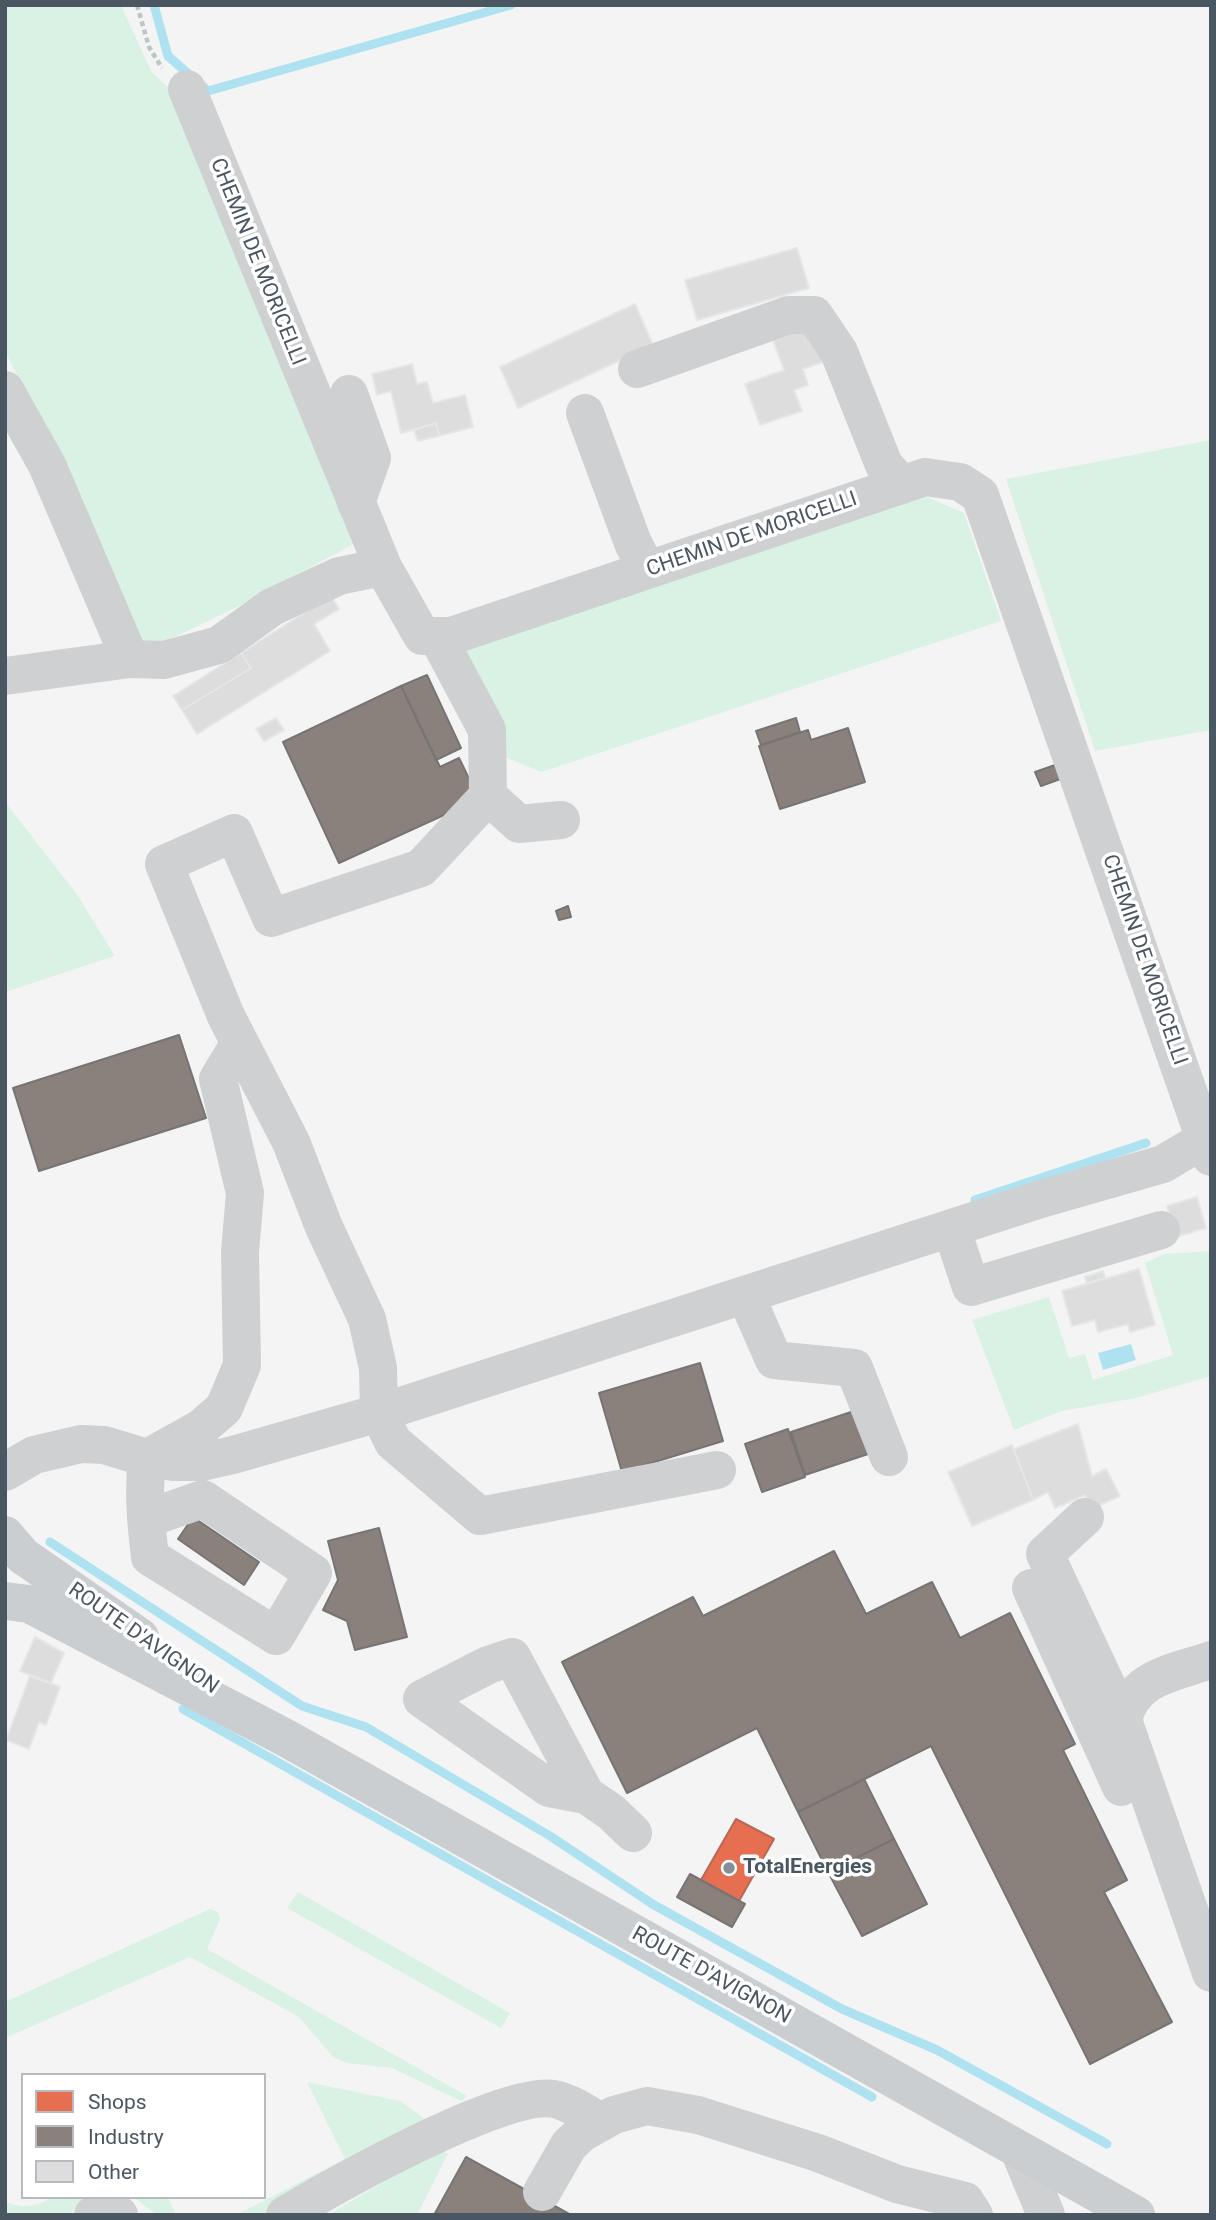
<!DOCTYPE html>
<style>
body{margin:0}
#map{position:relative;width:1216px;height:2220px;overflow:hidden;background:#f4f4f4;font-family:Roboto,sans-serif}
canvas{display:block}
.frame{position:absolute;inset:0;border:7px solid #4a5661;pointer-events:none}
.legend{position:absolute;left:21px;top:2073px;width:245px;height:126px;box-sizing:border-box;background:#fff;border:2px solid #b7bbc0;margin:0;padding:9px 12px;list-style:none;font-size:21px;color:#4a5661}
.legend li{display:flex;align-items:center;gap:14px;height:35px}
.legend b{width:35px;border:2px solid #b7bbc0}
</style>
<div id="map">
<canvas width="1216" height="2220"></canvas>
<div class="frame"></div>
<ul class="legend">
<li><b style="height:19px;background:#e76f51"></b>Shops</li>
<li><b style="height:19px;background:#8a817c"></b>Industry</li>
<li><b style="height:19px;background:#ddddde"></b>Other</li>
</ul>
</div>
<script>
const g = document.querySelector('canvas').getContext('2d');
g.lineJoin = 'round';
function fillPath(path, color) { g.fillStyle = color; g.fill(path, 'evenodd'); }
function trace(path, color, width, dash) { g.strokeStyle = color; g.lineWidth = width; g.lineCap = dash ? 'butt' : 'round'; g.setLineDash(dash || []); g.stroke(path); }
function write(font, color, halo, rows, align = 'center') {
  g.font = font + ' Roboto,sans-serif'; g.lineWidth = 7; g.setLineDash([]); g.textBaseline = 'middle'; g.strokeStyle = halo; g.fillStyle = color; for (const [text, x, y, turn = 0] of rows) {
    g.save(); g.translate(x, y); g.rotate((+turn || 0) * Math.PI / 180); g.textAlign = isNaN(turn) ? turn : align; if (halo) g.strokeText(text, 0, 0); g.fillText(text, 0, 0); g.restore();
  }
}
const green = new Path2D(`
 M 5,5 L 121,5 L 151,71 L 176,95 L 357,542 L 239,606 L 152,648 L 127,632 L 63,471 L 5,351 Z
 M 1211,440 L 1211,730 L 1095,751 L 1006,479 Z
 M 925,496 L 964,513 L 1001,621 L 541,772 L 505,757 L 457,653 Z
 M 5,802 L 76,893 L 115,956 L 5,992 Z
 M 1211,1251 L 1211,1376 L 1136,1398 L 1061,1411 L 1014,1430 L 972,1320 L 1049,1297 L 1069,1358 L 1085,1354 L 1093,1380 L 1173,1355 L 1145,1263 L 1164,1254 Z
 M 298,1892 L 510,2013 L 501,2028 L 287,1908 Z
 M 210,1909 L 218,1912 L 220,1919 L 207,1949 L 467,2096 L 461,2101 L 392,2068 L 347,2063 L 333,2057 L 299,2017 L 190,1957 L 5,2038 L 5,2002 Z
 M 307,2082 L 400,2101 L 428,2121 L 269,2215 L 236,2215 L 345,2159 Z
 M 439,2149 L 448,2154 L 417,2215 L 328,2215 Z
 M 53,2197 L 89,2197 L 68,2215 L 5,2215 L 5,2202 C 24,2209 36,2207 53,2197 Z
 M 133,2197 L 168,2197 L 176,2215 L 157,2215 Z`);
const water = new Path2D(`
 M 1131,1344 L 1136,1360 L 1103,1370 L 1098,1353 Z`);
const shops = new Path2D(`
 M 736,1819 L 774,1839 L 739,1901 L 701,1880 Z`);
const industry = new Path2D(`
 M 427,675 L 461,748 L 436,760 L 401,686 Z
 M 401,686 L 440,767 L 459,758 L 479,799 L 339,863 L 283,742 Z
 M 796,718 L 800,732 L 761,745 L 756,731 Z
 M 848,728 L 865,782 L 780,809 L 759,746 L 808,730 L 811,740 Z
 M 1058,764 L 1063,778 L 1041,786 L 1035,772 Z
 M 568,906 L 571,917 L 559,920 L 556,911 Z
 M 179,1035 L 206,1118 L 39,1171 L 13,1088 Z
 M 700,1363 L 723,1441 L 622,1472 L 599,1393 Z
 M 860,1409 L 874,1452 L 805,1475 L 791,1432 Z
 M 788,1429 L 805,1477 L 762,1492 L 745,1444 Z
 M 193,1517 L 259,1562 L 244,1585 L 178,1539 Z
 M 379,1528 L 407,1637 L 355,1650 L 347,1621 L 323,1610 L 338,1580 L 328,1541 Z
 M 834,1551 L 866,1614 L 932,1582 L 960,1638 L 1010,1613 L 1075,1744 L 1063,1750 L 1127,1880 L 1104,1892 L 1172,2022 L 1090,2064 L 931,1746 L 798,1812 L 757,1728 L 627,1793 L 562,1662 L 693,1597 L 703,1616 Z
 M 864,1779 L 894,1839 L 828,1872 L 798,1812 Z
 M 894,1839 L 927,1904 L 862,1936 L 828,1872 Z
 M 690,1874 L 745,1904 L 732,1927 L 677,1897 Z
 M 466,2157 L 571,2215 L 434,2215 Z`);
const stream = new Path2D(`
 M 154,5 L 168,56 L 208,91 L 511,5
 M 975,1200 L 1146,1143
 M 50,1542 L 302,1706 L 366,1727 L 550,1836 L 654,1905 L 842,2009 L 937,2050 L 1107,2144
 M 183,1709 L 872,2097`);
const building = new Path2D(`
 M 797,248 L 809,288 L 697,320 L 685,280 Z
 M 635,304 L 653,345 L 518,408 L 500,367 Z
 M 811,327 L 823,362 L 803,369 L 808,385 L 794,390 L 802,411 L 760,425 L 745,384 L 784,370 L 773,340 Z
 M 412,364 L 417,384 L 427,382 L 433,403 L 465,395 L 473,427 L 439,436 L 436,423 L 401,433 L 391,391 L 377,395 L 372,374 Z
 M 436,423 L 439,436 L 418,441 L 414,430 Z
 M 331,596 L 339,609 L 314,624 L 330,651 L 197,734 L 182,710 L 251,668 L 241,653 Z
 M 241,653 L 251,668 L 182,710 L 173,696 Z
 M 276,718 L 284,730 L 264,741 L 256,729 Z
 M 1197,1197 L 1206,1228 L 1176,1237 L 1167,1206 Z
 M 1139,1269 L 1155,1325 L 1130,1332 L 1128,1324 L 1098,1332 L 1095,1320 L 1072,1326 L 1062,1291 Z
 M 1103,1271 L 1105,1278 L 1087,1283 L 1085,1277 Z
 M 1078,1424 L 1092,1476 L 1106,1469 L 1120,1496 L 1091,1509 L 1085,1495 L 1055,1508 L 1048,1492 L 1033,1500 L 1014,1449 Z
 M 1012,1445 L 1033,1500 L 972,1526 L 948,1472 Z
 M 35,1637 L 64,1653 L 51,1683 L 20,1671 Z
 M 30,1676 L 60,1687 L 46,1725 L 39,1722 L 29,1749 L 6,1740 Z`);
const path = new Path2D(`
 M 137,5 L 149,47 L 162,68`);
const minor = new Path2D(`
 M 187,89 L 383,567 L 422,636 L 451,636 L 925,477 L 960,482 L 980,495 L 1211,1157
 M 637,369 L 789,315 L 814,315 L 839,352 L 884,465 L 902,485
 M 5,390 L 47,465 L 130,659
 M 349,394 L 372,458 L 356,503
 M 585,413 L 633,543 L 647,570
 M 437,636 L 487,730 L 488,796 L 421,868 L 271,918 L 234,833 L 164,864 L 226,1016 L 291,1142 L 324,1227 L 367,1319 L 378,1368 L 379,1413 L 393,1442 L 480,1516 L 717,1470
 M 5,676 L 130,659 L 164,660 L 219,645 L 272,607 L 339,576 L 383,567
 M 488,796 L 519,824 L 561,820
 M 952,1230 L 971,1287 L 1161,1230
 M 746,1296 L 774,1360 L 854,1368 L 889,1457
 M 5,1472 L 34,1455 L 81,1444 L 104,1445 L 147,1458 L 173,1462 L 202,1462 L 233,1455 L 379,1413 L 1041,1199 L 1163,1164 L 1205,1139
 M 1085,1517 L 1045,1554 L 1123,1720
 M 146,1519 L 203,1499 L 313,1573 L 276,1636 L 150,1557 C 146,1523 143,1492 147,1458 L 201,1428 L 224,1408 L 242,1365 L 240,1252 L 245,1193 L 218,1079 L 240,1043
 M 1031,1588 L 1121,1787
 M 1211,1660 C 1173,1673 1133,1677 1123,1720 L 1211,1973
 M 586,1795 L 512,1657 L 488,1665 L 422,1699 L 549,1788 L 586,1795 L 611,1812 L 633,1833
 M 1019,2150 L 1046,2215
 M 542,2192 L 569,2145 L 582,2133 L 614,2115 L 647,2106 L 698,2115 L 818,2153 L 897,2184 L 965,2201 L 974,2215
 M 93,2215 L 119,2215
 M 285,2215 C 332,2187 505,2089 554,2099 C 570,2102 588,2115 602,2122`);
const major = new Path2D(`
 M 5,1535 L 23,1556 L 140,1637
 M 5,1601 L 29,1604 L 286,1738 L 1136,2215`);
const markers = [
 [729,1868,7,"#868d94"]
];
const streetNames = [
 ["CHEMIN DE MORICELLI",257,262,68],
 ["CHEMIN DE MORICELLI",752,535,-19],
 ["CHEMIN DE MORICELLI",1144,960,71],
 ["ROUTE D'AVIGNON",143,1639,35],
 ["ROUTE D'AVIGNON",711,1976,29]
];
const poiNames = [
 ["TotalEnergies",743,1868]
];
fillPath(green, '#d9f2e3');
fillPath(water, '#aee2f0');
fillPath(shops, '#e76f51');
trace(shops, '#b86856', 2);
fillPath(industry, '#8a817c');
trace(industry, '#777474', 2);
trace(stream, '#aee2f0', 9);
fillPath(building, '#ddddde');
trace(building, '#e5e6e7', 2);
trace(path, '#bcc7c4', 4.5, [5, 3.5]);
trace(minor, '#ced0d2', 38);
trace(major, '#caced1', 38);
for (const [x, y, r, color] of markers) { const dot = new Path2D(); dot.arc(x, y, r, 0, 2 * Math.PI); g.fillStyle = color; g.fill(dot); trace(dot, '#fff', 2.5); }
write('21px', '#4a5661', '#fff', streetNames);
write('bold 21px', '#4a5661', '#fff', poiNames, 'left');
</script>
